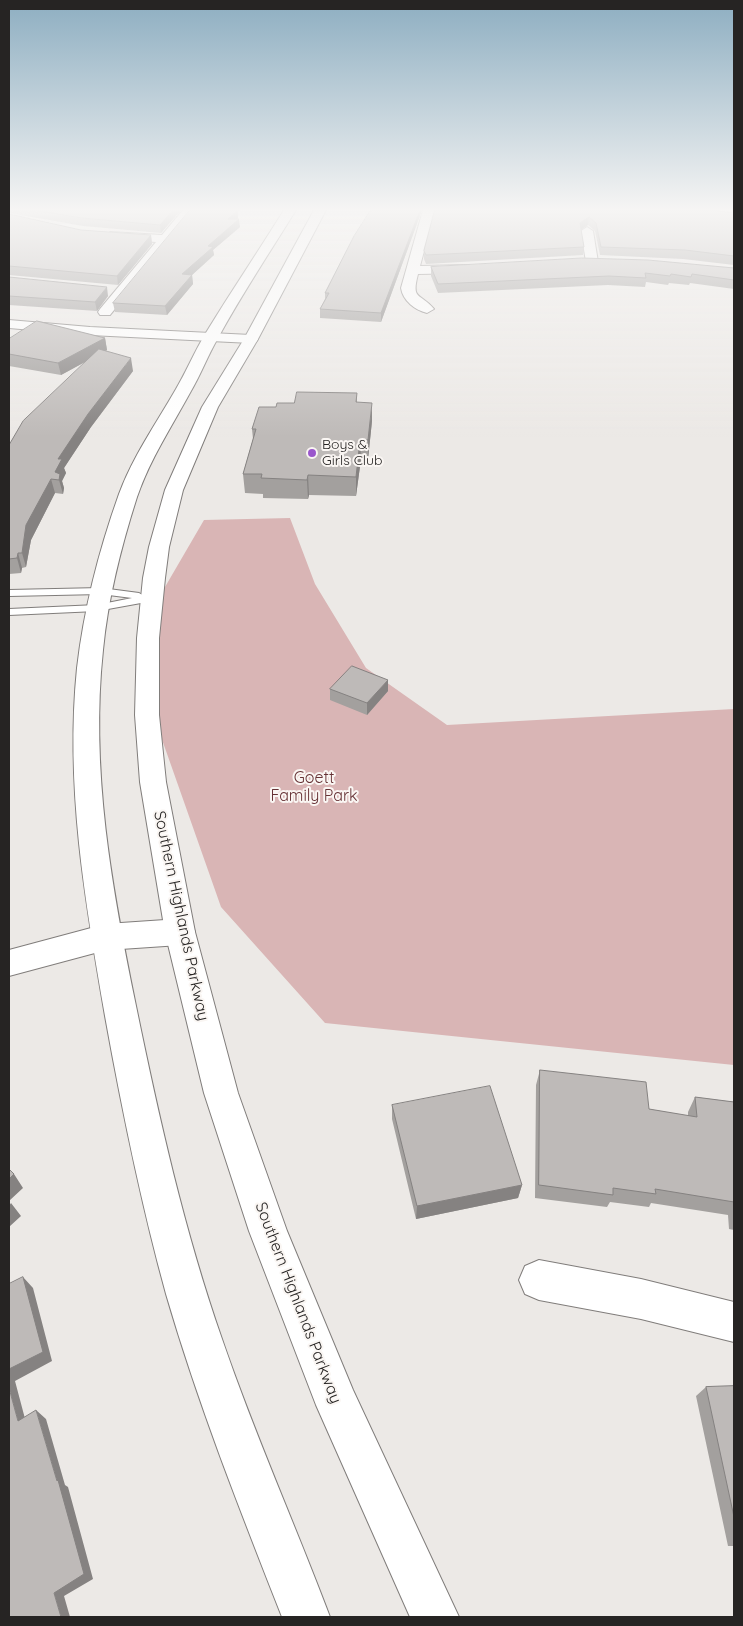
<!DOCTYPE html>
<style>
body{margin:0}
#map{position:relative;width:743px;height:1626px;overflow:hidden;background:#ece9e6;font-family:Quicksand,sans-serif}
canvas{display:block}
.frame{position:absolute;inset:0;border:10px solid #262423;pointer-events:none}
</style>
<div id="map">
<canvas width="743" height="1626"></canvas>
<div class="frame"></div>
</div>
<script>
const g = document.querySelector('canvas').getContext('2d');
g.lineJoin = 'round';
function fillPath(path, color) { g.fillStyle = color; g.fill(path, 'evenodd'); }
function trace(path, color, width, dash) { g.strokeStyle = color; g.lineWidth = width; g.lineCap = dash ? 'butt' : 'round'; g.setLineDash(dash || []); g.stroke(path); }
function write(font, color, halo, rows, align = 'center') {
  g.font = font + ' Quicksand,sans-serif'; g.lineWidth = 4; g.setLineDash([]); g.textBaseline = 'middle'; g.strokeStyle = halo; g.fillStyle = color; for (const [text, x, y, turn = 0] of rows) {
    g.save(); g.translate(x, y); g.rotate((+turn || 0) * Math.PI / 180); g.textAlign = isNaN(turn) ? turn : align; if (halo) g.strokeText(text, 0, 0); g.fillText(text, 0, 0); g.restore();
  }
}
const green = new Path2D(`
 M 290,518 L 315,584 L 366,668 L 447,725 L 734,709 L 734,1065 L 325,1023 L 221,907 L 153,714 L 158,599 L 204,520 Z`);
const lane = new Path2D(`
 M 101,588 L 139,593 L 144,596 L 152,595 L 157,598 L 152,601 L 97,611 L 9,615 L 9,609 L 97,605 L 132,598 L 101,594 L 9,596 L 9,590 Z`);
const street = new Path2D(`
 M 183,210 L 195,210 L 110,315 L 100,315 L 98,312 L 100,309 L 156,242 L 114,239 L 110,238 L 108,235 L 110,232 L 162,235 Z
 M 423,210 L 435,210 L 420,266 L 469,265 L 475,269 L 469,273 L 418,274 C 411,301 420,292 434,309 L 427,313 C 415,310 403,301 401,288 Z
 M 587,227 L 593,231 L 598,262 L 592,266 L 586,262 L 581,231 Z
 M 539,1260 L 641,1279 L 734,1302 L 734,1342 L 641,1319 L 539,1300 L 525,1294 L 519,1280 L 525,1266 Z`);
const secondary = new Path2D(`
 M 9,320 L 90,327 L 251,335 L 256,336 L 258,339 L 256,342 L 251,343 L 90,335 L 9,328 Z
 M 180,919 L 191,923 L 195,932 L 191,941 L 180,945 L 106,950 L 9,976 L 9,950 L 106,924 Z`);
const primary = new Path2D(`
 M 284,210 L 296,210 C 270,252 242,294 218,338 C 208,355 201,374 191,391 C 172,426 150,459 137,497 C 121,547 108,598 103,650 C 90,770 112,889 136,1006 C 159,1118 184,1230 222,1339 C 254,1433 295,1524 330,1617 L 282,1617 C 240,1510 198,1404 166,1294 C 141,1203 122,1110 105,1016 C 85,901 65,785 77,668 C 84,608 99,550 119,494 C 133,456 156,424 176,389 C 186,372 194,353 204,336 C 230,293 258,252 284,210 Z
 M 314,210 L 326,210 L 258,339 L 218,407 L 183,490 L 169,547 L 165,578 L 159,638 L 159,715 L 166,782 L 195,932 L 238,1093 L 287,1231 L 353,1390 L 459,1617 L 410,1617 L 316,1405 L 249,1231 L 204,1093 L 165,932 L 140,782 L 135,715 L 137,638 L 143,578 L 149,547 L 165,490 L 202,407 L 244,339 Z`);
const wall = new Path2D(`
 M 9,210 L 181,210 L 161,233 L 83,226 L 9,213 Z
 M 422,210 L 381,322 L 320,318 L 320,309 L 325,299 L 325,293 Z
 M 435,210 L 734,213 L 734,265 L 683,259 L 600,255 L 595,231 L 588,225 L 581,230 L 584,247 L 583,255 L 426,264 L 424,259 L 424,251 Z
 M 238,212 L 238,218 L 237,219 L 240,227 L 213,250 L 214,255 L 192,275 L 193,284 L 167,315 L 115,312 L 113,303 Z
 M 9,214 L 81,230 L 151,235 L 152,244 L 118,285 L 9,275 Z
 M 431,267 L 734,268 L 734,289 L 690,283 L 689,285 L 669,283 L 668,285 L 646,282 L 645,287 L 608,285 L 438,293 L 431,276 Z
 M 9,277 L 108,296 L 97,311 L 9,305 Z
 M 105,338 L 107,350 L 106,351 L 133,371 L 91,427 L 64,468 L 66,473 L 62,481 L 64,488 L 63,494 L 55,493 L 31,540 L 26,567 L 22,568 L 21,573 L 9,574 L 9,445 L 85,362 L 61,375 L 9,366 L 9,339 Z
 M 357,393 L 357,402 L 372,421 L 368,459 L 361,459 L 356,496 L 309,495 L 308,499 L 263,498 L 263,494 L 245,493 L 243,474 L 253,439 L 252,429 L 276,407 L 294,403 Z
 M 330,689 L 388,691 L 367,715 L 330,700 Z
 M 540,1070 L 649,1109 L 688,1116 L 688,1112 L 695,1097 L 734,1102 L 734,1230 L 729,1229 L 728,1215 L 651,1203 L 649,1207 L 610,1202 L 607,1207 L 535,1198 L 536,1085 Z
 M 392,1105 L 522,1185 L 518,1198 L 416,1219 L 392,1119 Z
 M 734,1386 L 734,1546 L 728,1546 L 696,1396 L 706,1387 Z`);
const shadedWall = new Path2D(`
 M 173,210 L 181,210 L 161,233 L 160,225 Z
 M 232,210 L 240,210 L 238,212 L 238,218 L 228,227 L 228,219 Z
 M 420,210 L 422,210 L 381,322 L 381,313 Z
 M 589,217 L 588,225 L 579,231 L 580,223 Z
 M 239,219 L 240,227 L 213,250 L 214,255 L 192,275 L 193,284 L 167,315 L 165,306 L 182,274 L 208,246 Z
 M 151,235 L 152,244 L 118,285 L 117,276 Z
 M 107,287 L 108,296 L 97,311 L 95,302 Z
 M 105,338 L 107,350 L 61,375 L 58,363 Z
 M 131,358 L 133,371 L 91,427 L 64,468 L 66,473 L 62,481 L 64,488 L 63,494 L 59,480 L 55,472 L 58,459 L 88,414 Z
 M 372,403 L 372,421 L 368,459 L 368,440 Z
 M 360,440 L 361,459 L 356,496 L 356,477 Z
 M 308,475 L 309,495 L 308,499 L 307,480 Z
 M 51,479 L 55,493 L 31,540 L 26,567 L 22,553 L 26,525 Z
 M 18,553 L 22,568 L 21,573 L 17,558 Z
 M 388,680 L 388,691 L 367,715 L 367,703 Z
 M 14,1174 L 23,1188 L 9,1201 L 9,1179 Z
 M 522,1185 L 518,1198 L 416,1219 L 417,1206 Z
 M 11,1203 L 21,1216 L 9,1227 L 9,1206 Z
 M 23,1277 L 33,1288 L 52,1361 L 15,1381 L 28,1430 L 18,1421 L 9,1388 L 9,1369 Z
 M 36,1410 L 46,1419 L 65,1485 L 68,1487 L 93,1579 L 64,1596 L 70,1617 L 61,1617 L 54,1593 L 57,1481 Z`);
const building = new Path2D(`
 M 35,210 L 173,210 L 160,225 L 82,218 Z
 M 190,210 L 238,210 L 228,219 L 239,219 L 208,246 L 213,247 L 182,274 L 192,275 L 165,306 L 113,303 Z
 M 371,210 L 420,210 L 381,313 L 320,309 L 329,293 L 325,293 L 354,236 Z
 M 435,210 L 712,210 L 734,213 L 734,256 L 685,250 L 601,247 L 596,223 L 589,217 L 580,223 L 584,247 L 426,255 L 424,251 Z
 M 9,214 L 81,230 L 151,235 L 117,276 L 9,266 Z
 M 582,258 L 648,260 L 734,268 L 734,280 L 692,274 L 691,277 L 671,274 L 670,276 L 645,273 L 646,278 L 609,276 L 438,284 L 431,267 Z
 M 9,277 L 107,287 L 95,302 L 9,296 Z
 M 37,321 L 105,338 L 58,363 L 9,354 L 9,339 Z
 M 99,349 L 131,358 L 88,414 L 58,459 L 62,459 L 55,472 L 60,474 L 59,480 L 51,479 L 26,525 L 22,553 L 18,553 L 17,558 L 9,559 L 9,445 L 23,421 Z
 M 297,392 L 357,393 L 356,402 L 372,403 L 368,440 L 360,440 L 356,477 L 308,475 L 307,480 L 261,478 L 262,474 L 243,474 L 256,429 L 252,429 L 259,407 L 276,407 L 277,403 L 294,403 Z
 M 352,666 L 388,680 L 367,703 L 330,689 Z
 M 540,1070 L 646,1082 L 649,1109 L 697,1117 L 695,1097 L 734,1102 L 734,1202 L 655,1189 L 656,1194 L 613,1188 L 613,1195 L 539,1185 Z
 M 490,1086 L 522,1185 L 417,1206 L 392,1105 Z
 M 9,1169 L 14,1174 L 9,1179 Z
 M 23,1277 L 43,1352 L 9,1369 L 9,1284 Z
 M 734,1386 L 734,1517 L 706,1387 Z
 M 9,1388 L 18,1421 L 36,1410 L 57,1481 L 58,1480 L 84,1574 L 54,1593 L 61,1617 L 9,1617 Z`);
const markers = [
 [312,453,5,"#9a57cc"]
];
const farPoinames = [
 ["Boys &",322,445],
 ["Girls Club",322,461]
];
const parkNames = [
 ["Goett",314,778],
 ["Family Park",314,796]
];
const streetNames = [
 ["Southern Highlands Parkway",181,916,78],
 ["Southern Highlands Parkway",298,1303,69]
];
fillPath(green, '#d9b5b5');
trace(lane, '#807d7b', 2);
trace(street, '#807d7b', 2);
trace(secondary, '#807d7b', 2);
trace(primary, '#807d7b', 2);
fillPath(lane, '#fff');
fillPath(street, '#fff');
fillPath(secondary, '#fff');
fillPath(primary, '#fff');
fillPath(wall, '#a3a09e');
fillPath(shadedWall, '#858281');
fillPath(building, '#bebab8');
trace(building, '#858281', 1);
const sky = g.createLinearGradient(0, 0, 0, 437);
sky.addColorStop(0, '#8daec1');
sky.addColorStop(0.48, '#f6f5f4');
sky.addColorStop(1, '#f6f5f400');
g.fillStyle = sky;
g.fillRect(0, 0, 743, 437);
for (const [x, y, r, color] of markers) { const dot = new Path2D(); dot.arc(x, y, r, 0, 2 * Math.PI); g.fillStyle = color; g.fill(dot); trace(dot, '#faf6f3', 2); }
write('14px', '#262423', '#faf6f3', farPoinames, 'left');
write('16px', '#663235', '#faf6f3', parkNames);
write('16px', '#262423', '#faf6f3', streetNames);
</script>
